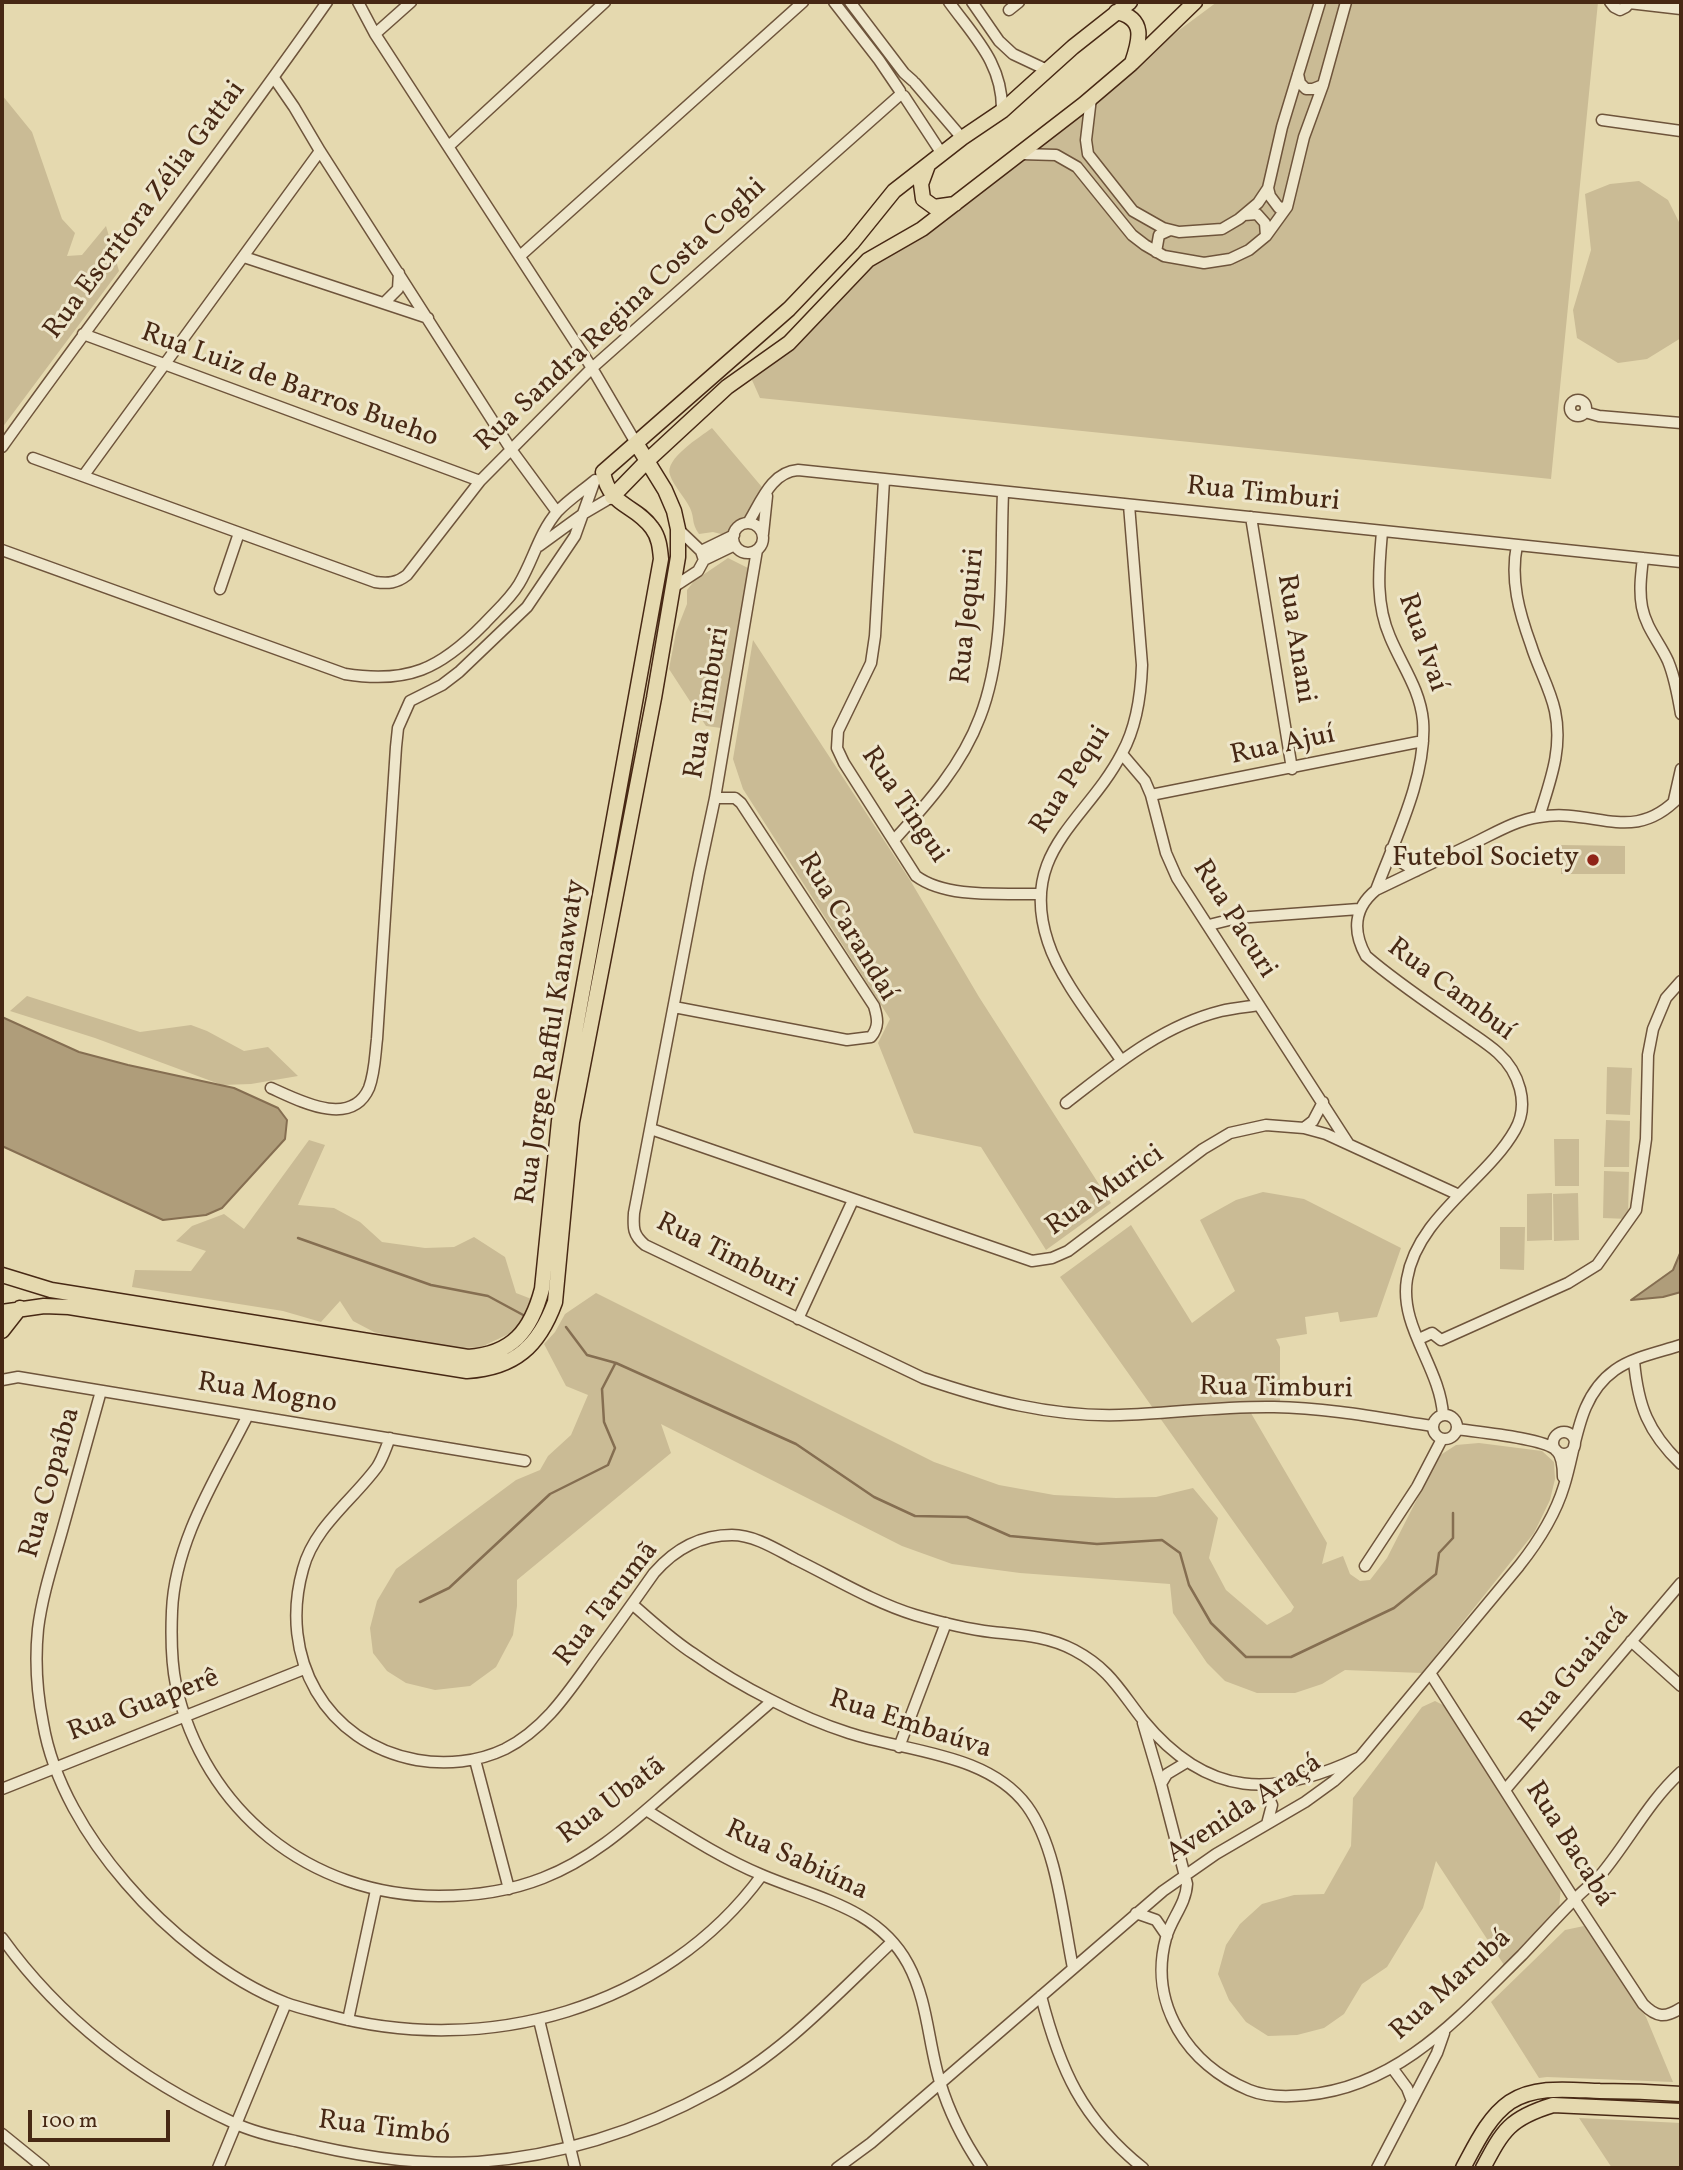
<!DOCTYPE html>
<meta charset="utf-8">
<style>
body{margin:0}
#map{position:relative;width:1683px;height:2170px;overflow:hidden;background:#e5d9af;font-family:Vollkorn,serif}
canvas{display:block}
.frame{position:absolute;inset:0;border:4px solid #472814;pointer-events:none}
.scale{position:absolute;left:28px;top:2110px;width:142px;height:32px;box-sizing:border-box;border:4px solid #472814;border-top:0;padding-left:9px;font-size:21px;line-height:24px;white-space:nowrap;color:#472814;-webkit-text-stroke:5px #eee6cb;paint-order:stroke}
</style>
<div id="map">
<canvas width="1683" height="2170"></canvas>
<div class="frame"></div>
<div class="scale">100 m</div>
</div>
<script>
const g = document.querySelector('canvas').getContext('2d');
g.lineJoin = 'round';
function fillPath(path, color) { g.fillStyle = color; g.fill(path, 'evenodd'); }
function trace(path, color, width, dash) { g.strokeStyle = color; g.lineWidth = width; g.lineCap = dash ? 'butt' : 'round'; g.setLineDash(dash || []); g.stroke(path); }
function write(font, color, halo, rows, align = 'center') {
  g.font = font + ' Vollkorn,serif'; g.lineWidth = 6; g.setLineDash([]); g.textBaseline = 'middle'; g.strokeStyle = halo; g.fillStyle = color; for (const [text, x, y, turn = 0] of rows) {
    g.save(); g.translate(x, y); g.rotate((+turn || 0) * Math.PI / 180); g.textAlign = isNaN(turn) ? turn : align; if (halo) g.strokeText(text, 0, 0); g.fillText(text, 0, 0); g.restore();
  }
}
const green = new Path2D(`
 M 1217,2 L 1598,2 L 1551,479 L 760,398 L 748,371 L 884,249 Z
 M 2,95 L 32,132 L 62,219 L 75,233 L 67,256 L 82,255 L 106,226 L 119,271 L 2,428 Z
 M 1639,181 L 1668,200 L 1681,226 L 1681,338 L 1647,359 L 1618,363 L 1577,338 L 1573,310 L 1591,250 L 1585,194 L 1610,184 Z
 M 712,428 L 767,493 L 748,518 L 725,535 L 713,532 L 699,534 C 691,522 695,519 690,508 C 685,497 674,487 670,475 C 664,459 700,437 712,428 Z
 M 728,558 L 750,569 L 721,728 L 706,726 L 669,669 L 676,632 L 687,604 L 687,590 L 694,581 Z
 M 753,640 L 910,880 L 979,997 L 1111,1203 L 1046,1250 L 981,1147 L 914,1133 L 878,1043 L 890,1019 L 743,789 L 733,759 Z
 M 1561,845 L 1625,846 L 1625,874 L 1561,874 Z
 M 27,996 L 140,1032 L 191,1025 L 207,1031 L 244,1051 L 268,1047 L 298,1076 L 251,1084 L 222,1085 L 95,1038 L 10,1011 Z
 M 1607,1067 L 1632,1068 L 1630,1115 L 1606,1114 Z
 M 1606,1120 L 1630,1121 L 1629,1167 L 1604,1167 Z
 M 1554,1139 L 1579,1139 L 1579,1186 L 1555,1186 Z
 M 309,1140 L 325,1145 L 298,1205 L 334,1208 L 360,1222 L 382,1242 L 425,1248 L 454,1247 L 474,1237 L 505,1257 L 516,1293 L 534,1300 L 513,1332 L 481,1347 L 443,1349 L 374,1332 L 353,1321 L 340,1301 L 321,1322 L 283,1311 L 132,1287 L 135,1270 L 191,1271 L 206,1251 L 176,1241 L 192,1226 L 224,1214 L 244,1229 Z
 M 1604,1171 L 1629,1172 L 1628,1219 L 1603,1218 Z
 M 1263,1192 L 1304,1199 L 1401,1248 L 1377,1317 L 1340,1322 L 1338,1312 L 1305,1317 L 1307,1334 L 1276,1339 L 1280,1347 L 1280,1407 L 1248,1408 L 1327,1543 L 1322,1564 L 1343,1556 L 1350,1574 L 1360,1581 L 1370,1580 L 1387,1558 L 1439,1456 L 1456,1445 L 1479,1443 L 1542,1451 L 1554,1462 L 1555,1479 L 1550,1500 L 1534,1533 L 1422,1673 L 1345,1670 L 1322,1684 L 1295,1693 L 1257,1693 L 1225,1681 L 1207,1663 L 1173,1613 L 1170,1584 L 1020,1573 L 952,1564 L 902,1546 L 661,1424 L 671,1453 L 517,1580 L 517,1606 L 513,1635 L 496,1667 L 470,1686 L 435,1690 L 406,1683 L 387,1671 L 373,1653 L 370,1628 L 377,1601 L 396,1569 L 516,1480 L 540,1470 L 548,1456 L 571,1435 L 588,1395 L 566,1386 L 544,1344 L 555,1332 L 565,1314 L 596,1293 L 934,1462 L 999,1485 L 1054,1495 L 1116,1498 L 1156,1497 L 1193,1488 L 1218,1518 L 1209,1558 L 1226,1590 L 1267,1625 L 1291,1612 L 1294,1607 L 1060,1277 L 1131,1225 L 1192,1323 L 1235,1291 L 1200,1220 L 1236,1200 Z
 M 1552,1193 L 1552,1240 L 1527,1241 L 1527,1194 Z
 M 1578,1193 L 1579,1240 L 1554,1241 L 1553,1194 Z
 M 1500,1227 L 1525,1227 L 1524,1270 L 1500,1269 Z
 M 1435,1701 L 1447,1707 L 1561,1885 L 1559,1910 L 1504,1965 L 1436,1861 L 1423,1908 L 1387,1967 L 1362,1984 L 1344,2014 L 1324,2028 L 1297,2035 L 1268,2036 L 1246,2022 L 1229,2000 L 1218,1974 L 1226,1945 L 1240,1924 L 1262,1904 L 1294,1895 L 1324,1894 L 1351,1846 L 1353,1798 L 1422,1707 Z
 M 1584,1926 L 1646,2017 L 1673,2082 L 1547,2077 L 1539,2078 L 1491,2002 L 1565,1930 Z
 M 1579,2118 L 1681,2123 L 1681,2168 L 1612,2168 Z`);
const water = new Path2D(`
 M 2,1017 L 79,1052 L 128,1065 L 234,1088 L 278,1108 L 287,1120 L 285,1139 L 222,1208 L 206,1215 L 163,1220 L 2,1146 Z
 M 1681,1251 L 1681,1292 L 1663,1297 L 1631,1300 L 1673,1270 Z`);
const stream = new Path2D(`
 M 298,1238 L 431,1285 L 488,1296 L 525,1316
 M 566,1327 L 587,1355 L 616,1363 L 796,1444 L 874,1497 L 915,1516 L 967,1517 L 1010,1536 L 1097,1544 L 1162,1540 L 1180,1553 L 1189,1585 L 1211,1623 L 1246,1657 L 1291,1657 L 1394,1608 L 1436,1574 L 1439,1553 L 1453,1538 L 1453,1513
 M 420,1602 L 449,1588 L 550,1494 L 608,1465 L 615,1448 L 604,1422 L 602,1389 L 615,1364`);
const minor = new Path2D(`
 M 358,2 L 375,34 L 592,368 L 636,443
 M 834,2 L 879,60 L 900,91
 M 850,2 L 904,73 L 913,81
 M 949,2 C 975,38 1003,64 1002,111
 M 972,2 L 999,41 L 1013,54 L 1047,70
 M 1610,2 L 1614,7 L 1620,10 L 1626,7 L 1630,2
 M 1629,3 L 1681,9
 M 1009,10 L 1019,2
 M 375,34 L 411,2
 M 1298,74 L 1300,83 L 1306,89 L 1313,89 L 1323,85
 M 274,78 L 294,107 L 320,151 L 510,448 L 557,512
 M 915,83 L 962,138
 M 904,96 L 942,154
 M 1091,98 L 1086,140 L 1088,154 L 1133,211 L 1163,228 L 1179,232 L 1222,229 L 1239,219 L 1258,203 L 1268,188 L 1282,127 L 1320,2
 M 1602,120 L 1681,131
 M 450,145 L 605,2
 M 1021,154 L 1056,155 L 1077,167 L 1132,235 L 1145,245 L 1164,256 L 1204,263 L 1230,259 L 1249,250 L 1266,236 L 1287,207 L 1304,137 L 1323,85 L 1346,2
 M 1268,188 L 1270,196 L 1279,208 L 1287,207
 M 1244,215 L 1257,214 L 1265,223 L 1266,236
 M 1156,252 L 1159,235 L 1170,230
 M 520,256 L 803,2
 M 244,257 L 428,318
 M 384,303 L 398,289 L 399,273
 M 83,334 L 480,481
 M1570 408a8 8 0 1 1 16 0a8 8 0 1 1-16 0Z
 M 1585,412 L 1599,416 L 1681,423
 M 2,447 C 109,297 222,152 327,2
 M 33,458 L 375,582 C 388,584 397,583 407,575 L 480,481 L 592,368 L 901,94
 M 84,475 L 320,151
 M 884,480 L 875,636 L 871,663 L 838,731 L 837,748 L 844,763 L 916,876 C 947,899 1003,893 1041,894
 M 1251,517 L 1292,769
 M 748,523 C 761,502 771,472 798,470 L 1681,562
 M733 538a15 15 0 1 1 30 0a15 15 0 1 1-30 0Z
 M 763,534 L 767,496
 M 1517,545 C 1510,580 1519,612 1531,645 C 1538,668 1550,688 1555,711 C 1563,749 1550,781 1539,817
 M 539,546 L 583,514 L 612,497
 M 2,550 L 345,674 C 408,684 440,669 484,624 C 496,611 510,599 519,584 C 533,561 539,533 557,512 C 567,501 582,491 594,481
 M 757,550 L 715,798 L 699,873 L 634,1213 C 633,1228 633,1235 645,1245 L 923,1378 C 987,1400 1052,1417 1120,1415 C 1172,1413 1223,1406 1274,1407 C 1328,1408 1380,1418 1432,1426
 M 701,551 L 734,535
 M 1643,558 C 1641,575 1639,591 1642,607 C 1646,628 1660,643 1668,661 C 1675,678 1678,696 1681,714
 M 704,560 L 735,545
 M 675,586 L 698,571 L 704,560 L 701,551 L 678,529
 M 220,589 L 239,533
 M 1122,754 L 1145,781 L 1151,795 L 1166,853 L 1177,878 L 1348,1143
 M 1151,795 L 1423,741
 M 1674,800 L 1681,769
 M 894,840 C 928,803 962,765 980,717 C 1006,650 1000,564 1003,493
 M 1391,849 L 1399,861 L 1416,871
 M 1376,890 C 1395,839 1427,776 1423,721 C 1420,689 1402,666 1390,637 C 1375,603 1379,567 1382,532
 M 1209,925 L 1237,918 L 1359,909
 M 674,1007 L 847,1040 L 871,1037 C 879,1027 878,1019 874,1006 L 741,803 L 735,798 L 715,798
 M 1121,1060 C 1098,1026 1060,980 1048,942 C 1018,851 1087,821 1122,753 C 1137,726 1141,695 1142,665 L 1129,505
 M 271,1088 C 298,1100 351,1129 369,1088 C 375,1072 375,1055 377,1039 L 396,747 L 398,728 L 410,701 L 442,685 L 459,672 L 527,607 L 575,536 L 595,480
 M 1066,1103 C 1114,1066 1161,1026 1221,1011 C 1233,1008 1246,1007 1259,1005
 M 1304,1128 L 1313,1121 L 1323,1102
 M 651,1129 L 1032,1261 L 1052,1258 L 1068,1251 L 1203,1149 L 1230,1133 L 1266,1125 L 1304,1128 L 1326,1134 L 1459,1195
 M 798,1319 L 853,1200
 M 1419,1339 L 1432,1333 L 1441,1340
 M 1441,1340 L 1568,1283 L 1597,1265 L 1636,1210 L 1646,1139 L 1648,1055 L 1653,1029 L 1666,998 L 1681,981
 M 1634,1361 C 1638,1406 1648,1432 1681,1464
 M 2,1380 L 18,1377 L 525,1461
 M 101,1391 C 88,1438 75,1484 62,1531 C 53,1563 42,1596 38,1629 C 35,1659 37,1693 43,1723 C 53,1782 87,1838 126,1883 C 166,1930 227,1980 286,2003 C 299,2008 314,2011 328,2015 C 485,2058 664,2009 762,1875
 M1433 1427a12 12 0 1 1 24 0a12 12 0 1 1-24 0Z
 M 248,1415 C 217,1477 175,1540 172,1611 C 171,1635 171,1661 176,1685 C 204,1811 310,1896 439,1896 C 474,1896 510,1891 543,1878 C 592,1859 629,1825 668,1791 C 703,1761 737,1731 772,1701
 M 1443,1415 C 1440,1367 1399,1327 1407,1279 C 1417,1217 1487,1180 1515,1130 C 1530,1104 1519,1072 1498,1053 C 1488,1044 1475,1036 1464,1028 C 1431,1005 1396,982 1366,956 C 1352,931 1354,908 1376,890 C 1409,874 1441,859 1474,843 C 1495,833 1516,820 1539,817 C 1596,807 1633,847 1681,795
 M 1457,1429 C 1477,1432 1544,1438 1556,1450 C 1562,1456 1563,1469 1563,1477
 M1553 1443a11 11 0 1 1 22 0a11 11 0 1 1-22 0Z
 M 390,1438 C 386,1447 383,1458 377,1467 C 353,1500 314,1527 303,1569 C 278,1657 325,1743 417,1760 C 446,1765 478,1762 505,1749 C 546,1728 569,1691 595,1655 C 615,1628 635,1600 654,1573 C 674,1550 699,1535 732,1535 C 754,1535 776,1549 795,1559 C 834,1578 873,1602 915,1615 C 939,1622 967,1629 992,1632 C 1021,1635 1048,1636 1074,1650 C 1110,1669 1120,1691 1143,1720 C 1208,1799 1274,1798 1360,1757
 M 1365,1566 L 1417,1487 L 1442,1439
 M 632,1604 C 652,1621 672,1640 694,1654 C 718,1671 745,1687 771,1700 C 796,1713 824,1725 849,1733 C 907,1752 988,1753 1027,1806 C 1057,1847 1063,1919 1073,1968
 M 1631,1641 L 1681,1686
 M 1430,1673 L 1574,1899 L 1643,2004 C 1657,2018 1665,2018 1681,2008
 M 1143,1723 L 1161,1784 L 1187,1884 C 1186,1904 1171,1919 1166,1938 C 1148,2004 1188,2065 1249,2090 C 1266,2097 1287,2097 1306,2095 C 1399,2087 1459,2017 1522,1955 C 1539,1937 1555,1919 1573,1901 C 1582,1891 1594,1883 1603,1872 C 1630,1839 1649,1801 1681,1772
 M 899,1747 L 946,1623
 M 475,1760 L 509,1889
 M 1161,1784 L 1167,1774 L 1187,1762
 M 1263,1785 L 1272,1805 L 1267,1824
 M 2,1789 L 304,1669
 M 1505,1790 L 1681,1583
 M 646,1810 C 683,1833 721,1858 762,1875 C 816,1898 878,1908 908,1964 C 928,2001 928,2043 940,2082 C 949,2112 965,2143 982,2168
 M 1136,1913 L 1156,1920 L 1167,1936
 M 2,1938 C 61,2020 142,2081 234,2123 C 253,2132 275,2137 295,2141 C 355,2156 416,2166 478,2162 C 561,2156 641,2130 714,2090 C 782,2054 836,1995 892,1942
 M 1041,1996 C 1060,2070 1082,2119 1143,2168
 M 348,2020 L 376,1890
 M 539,2020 L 575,2168
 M 1393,2069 L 1407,2088 L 1412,2101
 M 2,2134 L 44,2168
 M 218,2168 L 286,2003
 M 837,2168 L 871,2143 L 1163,1891 L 1216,1854 L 1305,1802 L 1334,1781 L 1360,1757 L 1519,1566 C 1538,1542 1555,1516 1564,1486 C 1577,1445 1577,1397 1615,1370 C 1633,1357 1660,1352 1681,1345
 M 1377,2168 L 1437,2053 L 1444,2033`);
const major = new Path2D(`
 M 1116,12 C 1146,18 1140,40 1132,63
 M 928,165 L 921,184 L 923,199 L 934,207 L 955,204
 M 612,497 L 648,460 L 727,387 L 789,343 L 868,260 L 922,229 L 1084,104 L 1131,64 L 1195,2
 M 2,1275 L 51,1290 L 468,1357 C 512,1354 531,1331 542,1289 L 559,1121 L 661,559 C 660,548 659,537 652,528 C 634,503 610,508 603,472 L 789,309 L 852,243 L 894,191 L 962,138 L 1002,111 L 1073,47 L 1130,2
 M 2,1312 L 44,1306 L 69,1307 L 467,1371 C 515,1368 539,1346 555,1302 L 572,1122 L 654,698 L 678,557 L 678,529 L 674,511 L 665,490 L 636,443
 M 2,1331 L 20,1308
 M 1463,2168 C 1475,2146 1488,2117 1510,2102 C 1536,2085 1570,2090 1600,2091 C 1627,2091 1654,2092 1681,2094
 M 1483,2168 C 1503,2130 1510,2118 1553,2105 L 1681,2111`);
const markers = [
 [1593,860,7,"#8f2418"]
];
const streetNames = [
 ["Rua Escritora Zélia Gattai",146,211,-53],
 ["Rua Sandra Regina Costa Coghi",622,316,-43],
 ["Rua Luiz de Barros Bueho",289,387,20],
 ["Rua Timburi",1263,496,6],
 ["Rua Jequiri",970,616,-84],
 ["Rua Anani",1294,639,81],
 ["Rua Ivaí",1421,643,71],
 ["Rua Timburi",709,703,-80],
 ["Rua Ajuí",1283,747,-12],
 ["Rua Pequi",1072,781,-57],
 ["Rua Tingui",903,806,56],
 ["Rua Pacuri",1233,920,58],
 ["Rua Carandaí",846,928,59],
 ["Rua Cambuí",1450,991,37],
 ["Rua Jorge Rafful Kanawaty",553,1042,-81],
 ["Rua Murici",1106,1192,-35],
 ["Rua Timburi",726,1257,27],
 ["Rua Timburi",1276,1390,1],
 ["Rua Mogno",267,1395,9],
 ["Rua Copaíba",52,1483,-74],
 ["Rua Tarumã",608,1605,-52],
 ["Rua Guaiacá",1576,1671,-50],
 ["Rua Guaperê",144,1707,-21],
 ["Rua Embaúva",910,1726,18],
 ["Rua Ubatã",613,1802,-37],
 ["Avenida Araçá",1245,1810,-33],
 ["Rua Bacabá",1568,1845,58],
 ["Rua Sabiúna",796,1862,25],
 ["Rua Marubá",1452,1986,-42],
 ["Rua Timbó",384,2130,7]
];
const poiNames = [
 ["Futebol Society",1579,860]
];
fillPath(green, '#cabb95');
fillPath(water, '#af9d7a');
trace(water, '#856e51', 2);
trace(stream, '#856e51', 2.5);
trace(minor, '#6e543b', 13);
trace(major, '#472814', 17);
trace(minor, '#eee6cb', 10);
trace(major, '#e5d9af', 14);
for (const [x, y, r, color] of markers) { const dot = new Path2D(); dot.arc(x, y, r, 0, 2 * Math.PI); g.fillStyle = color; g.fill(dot); trace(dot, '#eee6cb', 2.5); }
write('28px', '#472814', '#eee6cb', streetNames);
write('28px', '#472814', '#eee6cb', poiNames, 'right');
</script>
